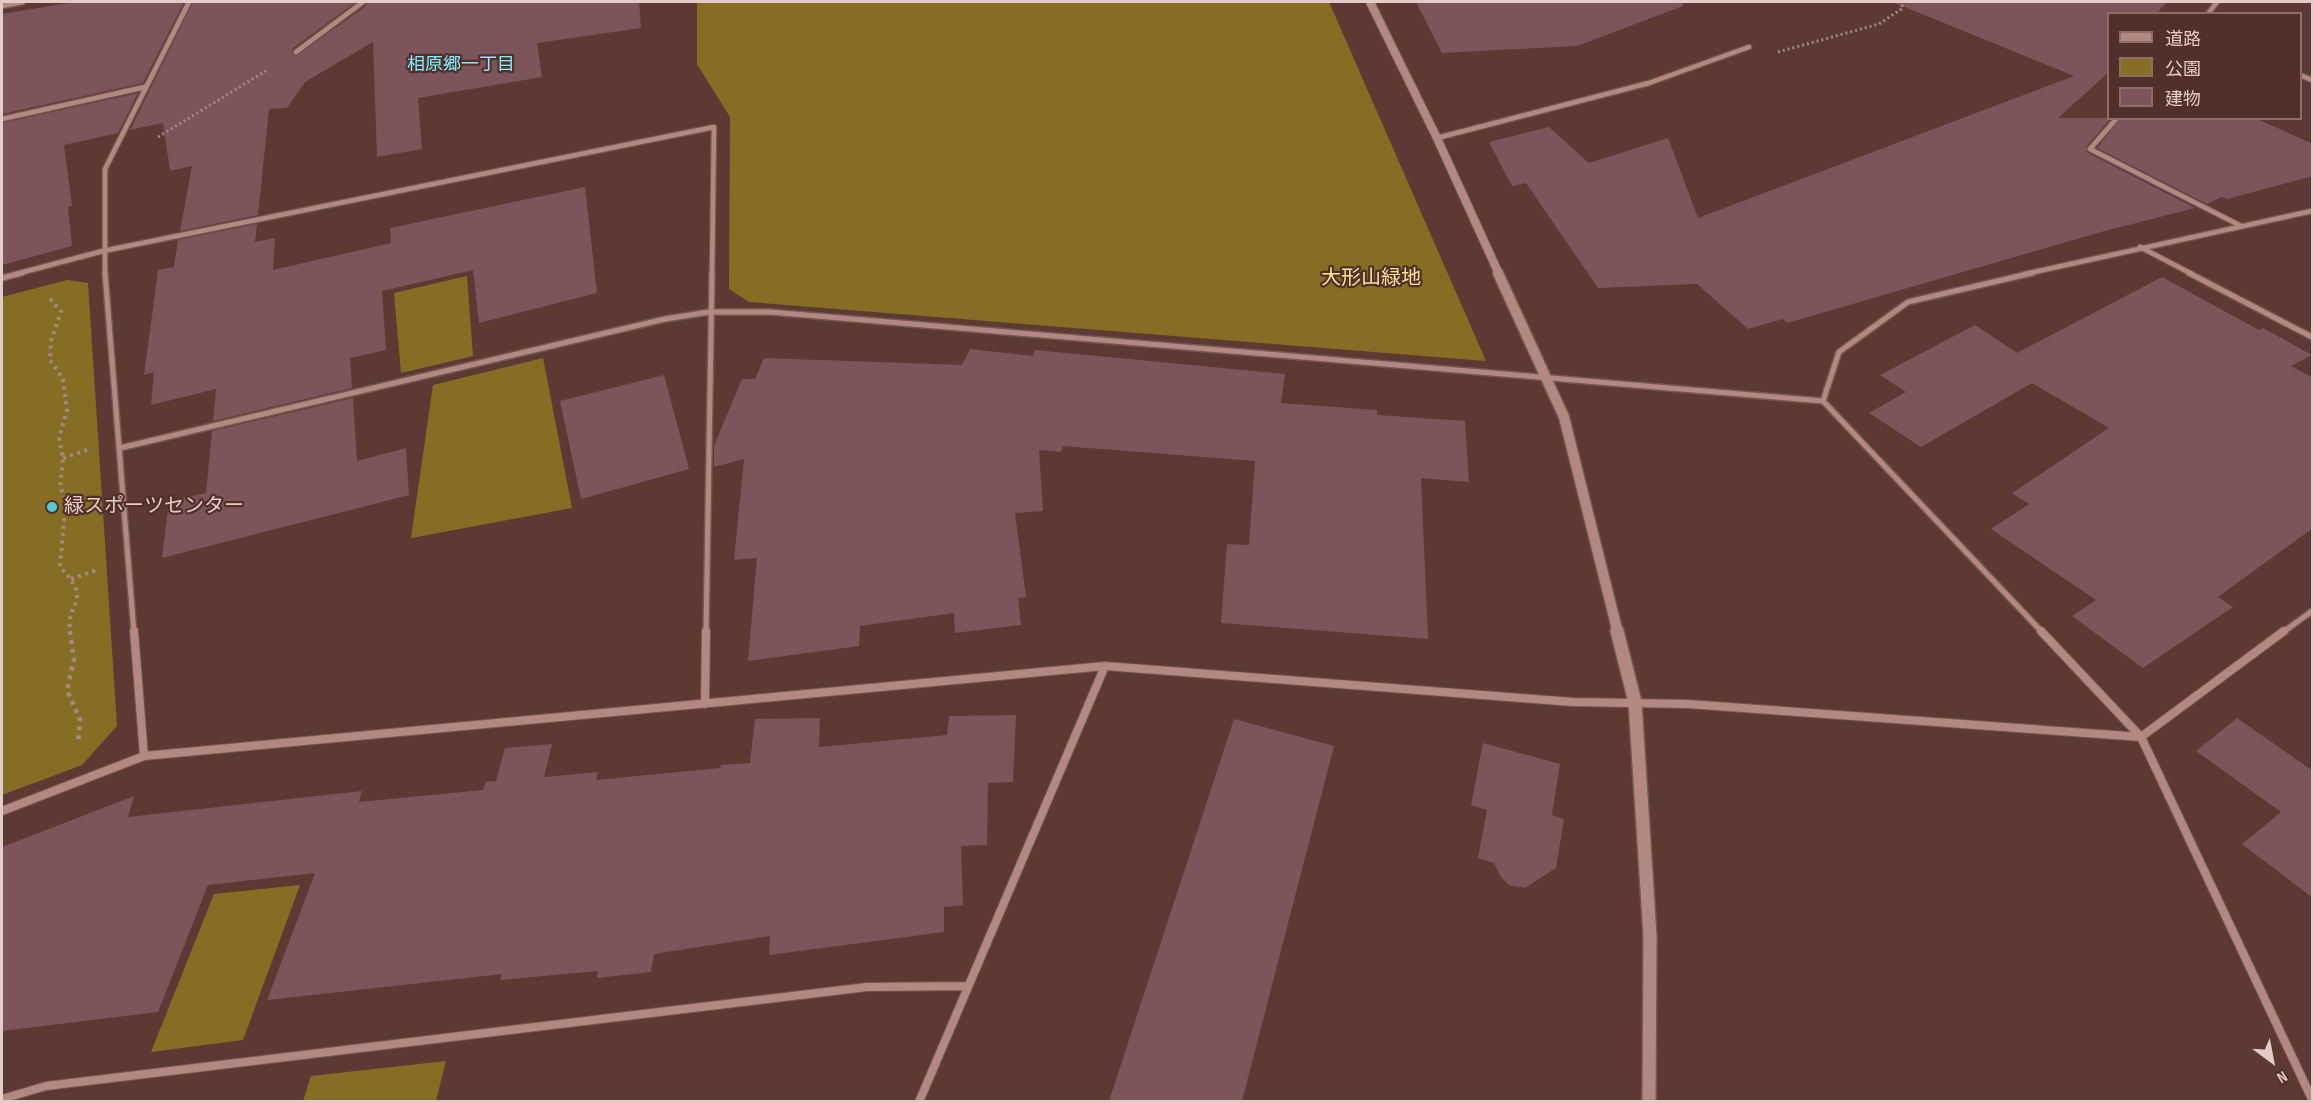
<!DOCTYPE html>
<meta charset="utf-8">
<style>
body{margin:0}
#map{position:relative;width:2314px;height:1103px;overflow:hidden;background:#5e3933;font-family:"Sofia Sans Condensed","Noto Sans JP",sans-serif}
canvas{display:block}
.frame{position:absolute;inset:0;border:3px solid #e3cbc7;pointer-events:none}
.legend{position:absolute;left:2107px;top:12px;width:195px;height:108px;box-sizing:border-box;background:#522f29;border:2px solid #8c6d68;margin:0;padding:8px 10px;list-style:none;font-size:18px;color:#e3cbc7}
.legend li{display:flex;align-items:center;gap:12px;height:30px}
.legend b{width:30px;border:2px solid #8c6d68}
.north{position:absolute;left:2242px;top:1031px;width:60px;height:60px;-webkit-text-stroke:4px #522f29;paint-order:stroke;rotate:148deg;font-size:16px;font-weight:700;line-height:24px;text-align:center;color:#e3cbc7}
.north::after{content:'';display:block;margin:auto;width:21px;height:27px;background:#e3cbc7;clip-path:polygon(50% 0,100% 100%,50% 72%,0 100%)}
</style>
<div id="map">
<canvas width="2314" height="1103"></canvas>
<div class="frame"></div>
<ul class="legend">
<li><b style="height:8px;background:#b38881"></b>道路</li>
<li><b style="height:16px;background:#876d24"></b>公園</li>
<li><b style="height:16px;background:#7c545a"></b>建物</li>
</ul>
<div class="north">N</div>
</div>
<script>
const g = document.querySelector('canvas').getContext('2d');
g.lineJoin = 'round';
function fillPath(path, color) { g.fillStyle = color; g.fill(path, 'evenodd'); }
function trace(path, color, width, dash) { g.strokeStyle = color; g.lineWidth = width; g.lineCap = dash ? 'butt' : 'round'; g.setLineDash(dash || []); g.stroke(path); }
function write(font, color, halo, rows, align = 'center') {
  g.font = font + ' "Sofia Sans Condensed","Noto Sans JP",sans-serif'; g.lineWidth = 4.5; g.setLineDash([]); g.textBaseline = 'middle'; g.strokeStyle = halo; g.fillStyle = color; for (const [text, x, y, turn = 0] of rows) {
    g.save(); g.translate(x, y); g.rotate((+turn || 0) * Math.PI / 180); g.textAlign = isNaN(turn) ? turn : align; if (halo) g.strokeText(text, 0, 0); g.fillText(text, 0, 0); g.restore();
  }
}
const green = new Path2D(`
 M 697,2 L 1329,2 L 1486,361 L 749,302 L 729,289 L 730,117 L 697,64 Z
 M 467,276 L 473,356 L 401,373 L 394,293 Z
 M 67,280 L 88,283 L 117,726 L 82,765 L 2,795 L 2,297 Z
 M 543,358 L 572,508 L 411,538 L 433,385 Z
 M 300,885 L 243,1040 L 151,1052 L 214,894 Z
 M 446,1061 L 436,1101 L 303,1101 L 311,1076 Z`);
const building = new Path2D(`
 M 74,2 L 184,2 L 143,83 L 2,114 L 2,14 Z
 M 193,2 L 356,2 L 293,48 L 292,53 L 296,56 L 366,6 L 367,2 L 639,2 L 641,28 L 537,43 L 542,77 L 418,98 L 422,149 L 377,157 L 373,42 L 305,82 L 287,108 L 269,109 L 258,215 L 180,231 L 192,166 L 170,171 L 163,123 L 130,130 Z
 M 1416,2 L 1683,2 L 1683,6 L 1577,46 L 1442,53 Z
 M 1895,3 L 2167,2 L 2156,14 L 2109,14 L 2109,72 L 2058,118 L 2111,118 L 2087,146 L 2086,152 L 2195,208 L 2101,232 L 1787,323 L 1783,319 L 1748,329 L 1697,284 L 1598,288 L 1526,183 L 1512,186 L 1489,142 L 1549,127 L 1589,163 L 1668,138 L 1698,218 L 2074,76 Z
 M 138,93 L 118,133 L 64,145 L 72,206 L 68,207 L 72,246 L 2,265 L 2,123 Z
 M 2121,118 L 2255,118 L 2313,144 L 2313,176 L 2227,199 L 2222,197 L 2207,204 L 2097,148 Z
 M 585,187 L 597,293 L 479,323 L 473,270 L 382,291 L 386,350 L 350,358 L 352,388 L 213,421 L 216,389 L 151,405 L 154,372 L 144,375 L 158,270 L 174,267 L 178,240 L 257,224 L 255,242 L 275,238 L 273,270 L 391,243 L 390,228 Z
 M 2162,277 L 2259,330 L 2263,328 L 2312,355 L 2291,366 L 2313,378 L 2313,528 L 2218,597 L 2233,607 L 2143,668 L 2072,616 L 2096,600 L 1991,529 L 2029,504 L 2012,493 L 2109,428 L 2032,383 L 1921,447 L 1869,413 L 1906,392 L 1880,375 L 1975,325 L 2017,353 Z
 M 970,349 L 1033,356 L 1035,350 L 1285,374 L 1281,403 L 1377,410 L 1377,415 L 1465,421 L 1469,482 L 1421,478 L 1428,639 L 1221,623 L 1227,544 L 1249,545 L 1255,461 L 1063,446 L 1061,452 L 1039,450 L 1043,511 L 1015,513 L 1026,597 L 1018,598 L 1021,625 L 955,633 L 954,613 L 860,626 L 859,646 L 748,661 L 757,558 L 734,560 L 744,459 L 714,467 L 714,446 L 742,379 L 755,379 L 764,358 L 962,365 Z
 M 664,375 L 689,469 L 581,499 L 560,401 Z
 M 353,398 L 357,461 L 406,448 L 409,495 L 162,558 L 169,501 L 206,493 L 212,431 Z
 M 1016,715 L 1013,782 L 988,783 L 987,845 L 961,846 L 963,905 L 944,907 L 944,932 L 769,955 L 770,936 L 654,954 L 651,972 L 597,978 L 598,971 L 500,980 L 502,974 L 267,1000 L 315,873 L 208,885 L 158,1012 L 2,1031 L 2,847 L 134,796 L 128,817 L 362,791 L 359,802 L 483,790 L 486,782 L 496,781 L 505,748 L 552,744 L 544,777 L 598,772 L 596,780 L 720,768 L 721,765 L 750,763 L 755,719 L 820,718 L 819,747 L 947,735 L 949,716 Z
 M 2237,718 L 2313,771 L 2313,898 L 2242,844 L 2281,812 L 2196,751 Z
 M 1234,719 L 1334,746 L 1242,1101 L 1109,1101 Z
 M 1483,743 L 1560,764 L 1552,815 L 1564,819 L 1556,868 L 1525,888 L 1509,885 L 1501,877 L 1494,863 L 1478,858 L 1487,810 L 1471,805 Z`);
const pathFar2 = new Path2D(`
 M 1778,52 L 1879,24 L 1903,8 L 1901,2
 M 158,137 L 269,69`);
const pathFar1 = new Path2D(`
 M 50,299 L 61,311 L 51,341 L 50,360 L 63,379 L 67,410 L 59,438 L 63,458 L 60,487 L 66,499 L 60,567 C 94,603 66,599 70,633
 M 63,458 L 87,450
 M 71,579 L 97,570`);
const path = new Path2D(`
 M 70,631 L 74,659 L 67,690 L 80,720 L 78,744`);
const minorFar2 = new Path2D(`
 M 2,6 L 23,2
 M 2208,14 L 2217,2
 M 296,52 L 363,2
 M 2300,75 L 2312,80
 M 2117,118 L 2090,149 L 2241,226
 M 2,119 L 145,87
 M 1437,138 L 1649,83 L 1749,47
 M 2140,247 L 2192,274
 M 16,274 L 103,251 L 714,127 L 712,274
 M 105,274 L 105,169 L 189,2
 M 2025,274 L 2312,211`);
const minorFar1 = new Path2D(`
 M 105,273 L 134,633
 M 2189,273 L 2312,337
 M 2,278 L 22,273
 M 1823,401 L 2043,633
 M 120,448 L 665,319 L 709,312 L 770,312 L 1823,401 L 1839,352 L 1908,302 L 2032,273
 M 706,633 L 712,273
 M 2282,633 L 2312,611`);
const minor = new Path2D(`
 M 134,631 L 144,756
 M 2041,631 L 2141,737 L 2312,1099
 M 705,704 L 706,631
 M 2,811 L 144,756 L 1105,666 L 1573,702 L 1688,704 L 2141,737 L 2284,631
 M 2,1099 L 46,1086 L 867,987 L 968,986
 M 919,1102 L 1105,666`);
const tertiaryFar2 = new Path2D(`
 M 1370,2 L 1437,138 L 1499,274`);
const tertiaryFar1 = new Path2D(`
 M 1498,273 L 1564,417 L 1618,633`);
const tertiary = new Path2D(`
 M 1617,631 L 1635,702 L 1650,936 L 1649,1102`);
const markers = [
 [52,507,6,"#54cadd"]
];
const farNeighbourhoodnames = [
 ["相原郷一丁目",461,65]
];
const parkNames = [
 ["大形山緑地",1371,279]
];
const poiNames = [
 ["緑スポーツセンター",64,507]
];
fillPath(green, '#876d24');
fillPath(building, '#7c545a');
trace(minorFar2, '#765651', 7);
trace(minorFar1, '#765651', 8);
trace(minor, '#765651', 10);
trace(tertiaryFar2, '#765651', 10);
trace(tertiaryFar1, '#765651', 13);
trace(tertiary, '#765651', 16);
trace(pathFar2, '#a68883', 3, [2, 3]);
trace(pathFar1, '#a68883', 4, [3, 4.5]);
trace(path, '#a68883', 4.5, [4, 5]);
trace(minorFar2, '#b38881', 4.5);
trace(minorFar1, '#b38881', 5);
trace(minor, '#b38881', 8);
trace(tertiaryFar2, '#b38881', 8);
trace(tertiaryFar1, '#b38881', 10);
trace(tertiary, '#b38881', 13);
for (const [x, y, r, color] of markers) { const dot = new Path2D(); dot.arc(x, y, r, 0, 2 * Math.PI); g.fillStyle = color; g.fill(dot); trace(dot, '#522f29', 2); }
write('18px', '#82ebfc', '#522f29', farNeighbourhoodnames);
write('20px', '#fce097', '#522f29', parkNames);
write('20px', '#e3cbc7', '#522f29', poiNames, 'left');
</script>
